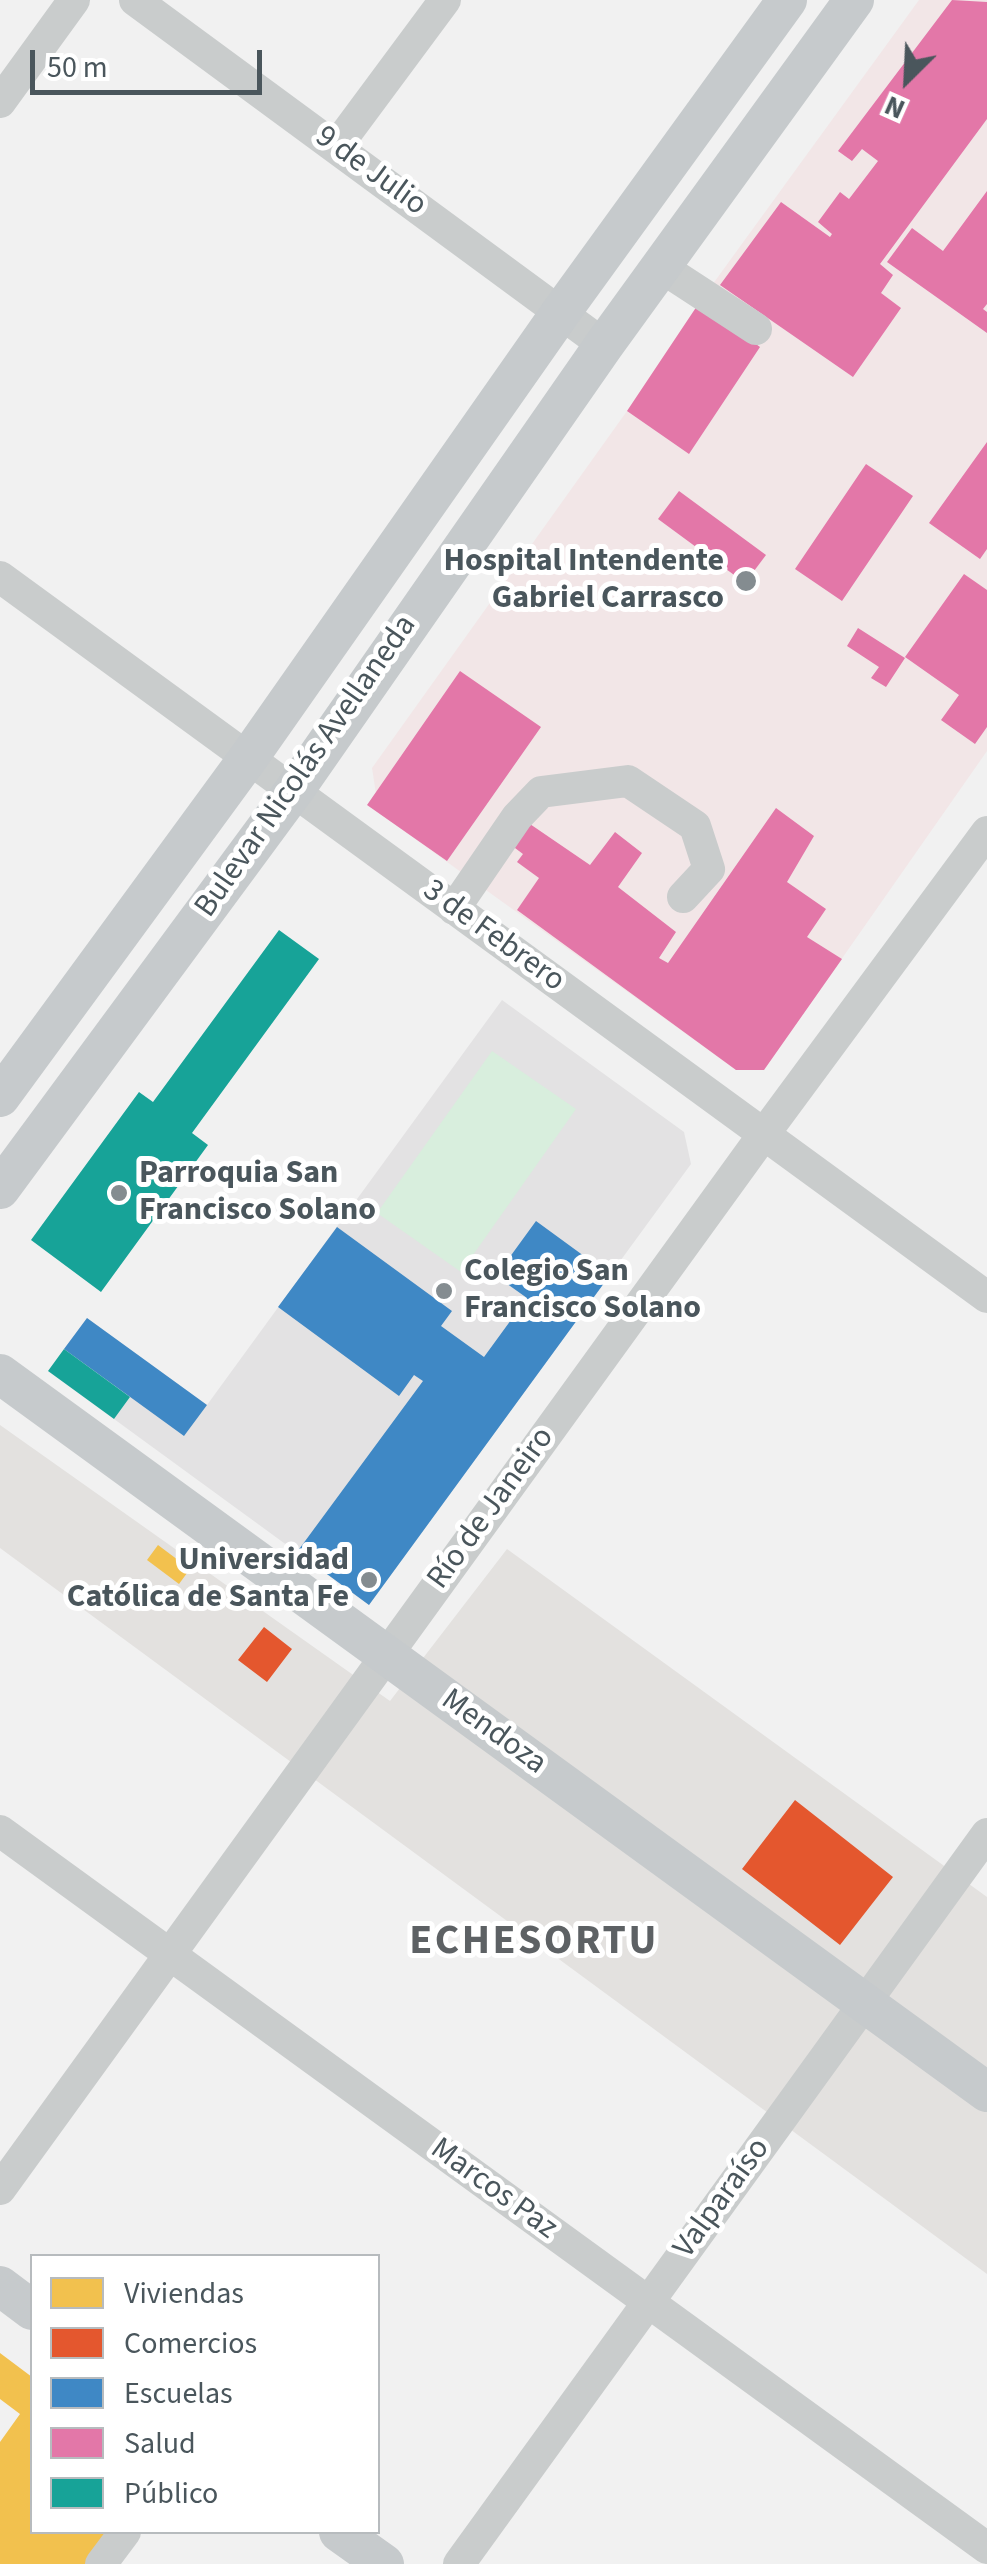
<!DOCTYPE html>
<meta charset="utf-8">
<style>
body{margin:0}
#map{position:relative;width:987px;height:2564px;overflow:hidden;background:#f1f1f1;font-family:"Source Sans 3",sans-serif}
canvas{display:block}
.legend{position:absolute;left:30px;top:2254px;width:350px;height:280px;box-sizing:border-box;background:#fff;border:2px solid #b7bbbe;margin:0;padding:12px 18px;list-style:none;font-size:30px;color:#4a565c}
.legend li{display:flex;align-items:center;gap:20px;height:50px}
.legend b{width:50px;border:2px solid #b7bbbe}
.north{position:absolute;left:857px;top:30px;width:100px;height:100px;-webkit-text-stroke:8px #fff;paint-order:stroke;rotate:204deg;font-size:28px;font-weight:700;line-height:40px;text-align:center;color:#4a565c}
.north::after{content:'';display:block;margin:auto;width:35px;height:45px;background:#4a565c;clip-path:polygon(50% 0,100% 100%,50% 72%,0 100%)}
.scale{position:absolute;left:30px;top:50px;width:232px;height:45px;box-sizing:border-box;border:5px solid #4a565c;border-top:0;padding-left:12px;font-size:30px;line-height:35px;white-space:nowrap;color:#4a565c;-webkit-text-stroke:8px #fff;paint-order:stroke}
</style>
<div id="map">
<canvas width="987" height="2564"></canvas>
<ul class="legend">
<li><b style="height:28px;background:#f2c14e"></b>Viviendas</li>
<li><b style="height:28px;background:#e4572e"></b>Comercios</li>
<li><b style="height:28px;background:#3f88c5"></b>Escuelas</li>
<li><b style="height:28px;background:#e377a8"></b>Salud</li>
<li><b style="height:28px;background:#17a398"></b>Público</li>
</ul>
<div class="north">N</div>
<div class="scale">50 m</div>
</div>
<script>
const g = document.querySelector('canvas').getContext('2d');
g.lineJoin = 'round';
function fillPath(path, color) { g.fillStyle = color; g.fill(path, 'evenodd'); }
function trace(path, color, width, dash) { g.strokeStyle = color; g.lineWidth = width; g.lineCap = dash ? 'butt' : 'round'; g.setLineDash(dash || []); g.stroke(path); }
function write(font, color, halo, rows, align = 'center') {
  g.font = font + ' "Source Sans 3",sans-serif'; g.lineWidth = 10; g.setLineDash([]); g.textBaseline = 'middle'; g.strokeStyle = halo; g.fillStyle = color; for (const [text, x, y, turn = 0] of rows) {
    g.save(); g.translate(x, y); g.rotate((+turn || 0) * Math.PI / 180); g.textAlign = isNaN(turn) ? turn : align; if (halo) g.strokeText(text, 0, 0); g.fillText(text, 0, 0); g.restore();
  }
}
const commercial = new Path2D(`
 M 0,1425 L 390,1701 L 507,1549 L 987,1897 L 987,2274 L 0,1548 Z`);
const education = new Path2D(`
 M 502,1000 L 684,1132 L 691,1164 L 369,1605 L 114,1419 L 130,1397 L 64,1349 L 87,1318 L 207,1405 Z`);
const medical = new Path2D(`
 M 919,0 L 987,0 L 987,751 L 764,1070 L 736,1070 L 379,813 L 372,768 L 627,411 L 699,303 Z`);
const green = new Path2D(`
 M 492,1051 L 576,1109 L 461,1272 L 377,1213 Z`);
const homes = new Path2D(`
 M 158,1545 L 190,1569 L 179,1584 L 147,1560 Z
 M 0,2353 L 32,2377 L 32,2532 L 110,2532 L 86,2564 L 0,2564 L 0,2442 L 20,2414 L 0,2399 Z`);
const shops = new Path2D(`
 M 264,1627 L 292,1649 L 267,1682 L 238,1660 Z
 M 795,1800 L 893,1877 L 840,1945 L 742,1869 Z`);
const schools = new Path2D(`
 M 536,1221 L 610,1275 L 369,1605 L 297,1552 L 423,1381 L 414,1375 L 399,1396 L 278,1307 L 337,1227 L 452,1311 L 441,1326 L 484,1357 L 527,1298 L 496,1276 Z
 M 87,1318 L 207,1405 L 184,1436 L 64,1349 Z`);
const health = new Path2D(`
 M 952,0 L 987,2 L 987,119 L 880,264 L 893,275 L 881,293 L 901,308 L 853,377 L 720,285 L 781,202 L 830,237 L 832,234 L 818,222 L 840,192 L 849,199 L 878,161 L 862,149 L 852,161 L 838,151 Z
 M 987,191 L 987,304 L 983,309 L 987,312 L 987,333 L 887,262 L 912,228 L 943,251 Z
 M 699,303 L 760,347 L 689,454 L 627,411 Z
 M 987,442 L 987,549 L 980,559 L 929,523 Z
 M 866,464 L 913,496 L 842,601 L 795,569 Z
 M 679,491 L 766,555 L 745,583 L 658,519 Z
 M 964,574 L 987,590 L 987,727 L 975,744 L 941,720 L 959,695 L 905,657 Z
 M 858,628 L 905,658 L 886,687 L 871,678 L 879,667 L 847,646 Z
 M 460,671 L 541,727 L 447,861 L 367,805 Z
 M 776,808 L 814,836 L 787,882 L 826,909 L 807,937 L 842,959 L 764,1070 L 736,1070 L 517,910 L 539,878 L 517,862 L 523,854 L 511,845 L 527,822 L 590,865 L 615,832 L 642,853 L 618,887 L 676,932 L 659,958 L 668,963 Z`);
const public = new Path2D(`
 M 279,930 L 319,959 L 192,1133 L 208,1145 L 101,1292 L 31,1240 L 139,1092 L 153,1102 Z
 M 64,1349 L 130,1397 L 114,1419 L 48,1371 Z`);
const minor = new Path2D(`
 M 135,0 L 604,345
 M 0,102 L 74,0
 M 336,147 L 445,0
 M 661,267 L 756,329
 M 0,577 L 987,1297
 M 454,909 L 517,817 L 541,792 L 628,781 L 695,826 L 709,869 L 683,897
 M 0,1831 L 987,2548
 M 0,2189 L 764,1134 L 987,832
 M 101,2564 L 125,2532
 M 459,2564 L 987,1834`);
const major = new Path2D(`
 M 0,1097 L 249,757 L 561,312 L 787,0
 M 0,1189 L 295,789 L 604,345 L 854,0
 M 0,1374 L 987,2092
 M 0,2286 L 32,2310
 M 339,2532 L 384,2564`);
const markers = [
 [746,581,12,"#848c90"],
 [119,1193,10,"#848c90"],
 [444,1291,10,"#848c90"],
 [369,1580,10,"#848c90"]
];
const streetNames = [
 ["9 de Julio",370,172,36],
 ["Bulevar Nicolás Avellaneda",307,767,-55],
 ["3 de Febrero",493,937,36],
 ["Río de Janeiro",492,1509,-54],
 ["Mendoza",493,1733,36],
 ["Marcos Paz",493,2190,36],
 ["Valparaíso",723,2199,-54]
];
const poiNames = [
 ["Hospital Intendente",724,563],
 ["Gabriel Carrasco",724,600],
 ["Parroquia San",139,1175,"left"],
 ["Francisco Solano",139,1212,"left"],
 ["Colegio San",464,1273,"left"],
 ["Francisco Solano",464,1310,"left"],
 ["Universidad",349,1562],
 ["Católica de Santa Fe",349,1599]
];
const districtNames = [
 ["ECHESORTU",534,1944]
];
fillPath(commercial, '#e3e1df');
fillPath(education, '#e3e2e3');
fillPath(medical, '#f2e6e7');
fillPath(green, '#d8eedd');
fillPath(homes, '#f2c14e');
fillPath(shops, '#e4572e');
fillPath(schools, '#3f88c5');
fillPath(health, '#e377a8');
fillPath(public, '#17a398');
trace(minor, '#c9cccc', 32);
trace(major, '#c6cacc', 40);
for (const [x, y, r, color] of markers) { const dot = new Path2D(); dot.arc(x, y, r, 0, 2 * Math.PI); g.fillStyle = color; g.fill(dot); trace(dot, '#fff', 4); }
write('32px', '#4a565c', '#fff', streetNames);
write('bold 32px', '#4a565c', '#fff', poiNames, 'right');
g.letterSpacing = '2.5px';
write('bold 42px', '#5d6164', '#fff', districtNames);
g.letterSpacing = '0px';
</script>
